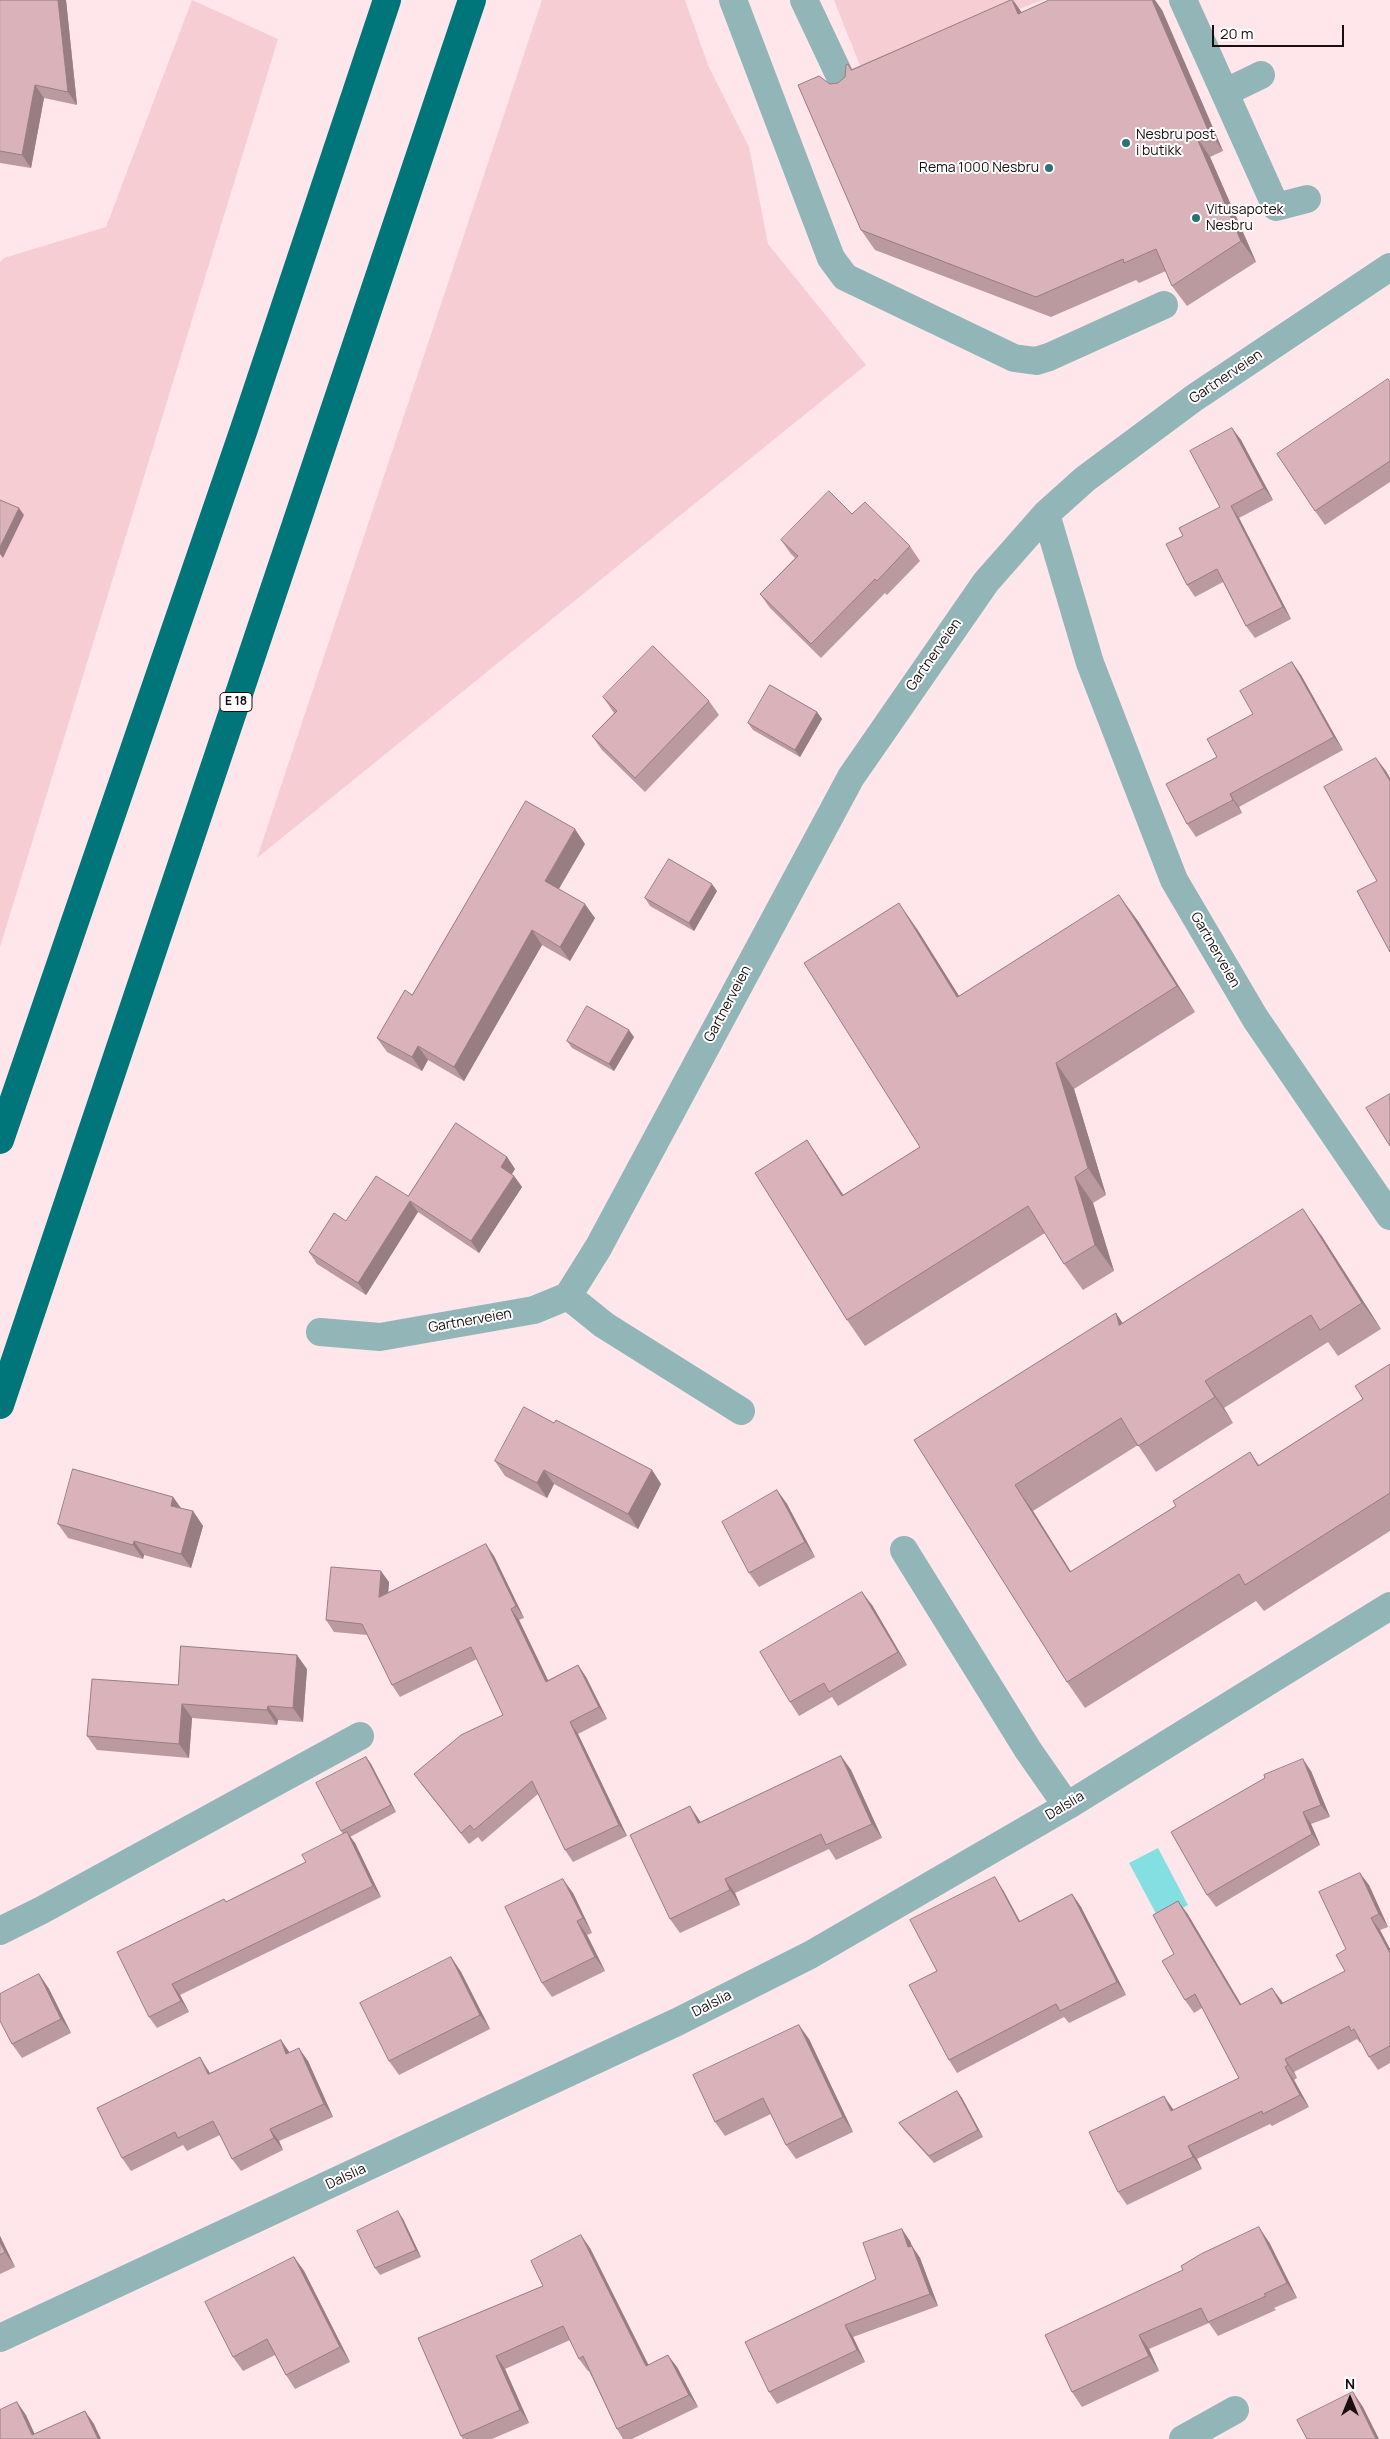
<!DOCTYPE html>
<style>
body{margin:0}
#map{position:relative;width:1390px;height:2439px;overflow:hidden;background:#fee6ea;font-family:Manrope,sans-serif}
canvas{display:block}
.north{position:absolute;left:1325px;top:2374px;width:50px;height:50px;-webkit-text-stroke:4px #fff;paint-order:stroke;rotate:0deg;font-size:14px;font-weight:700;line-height:20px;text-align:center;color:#1a0e10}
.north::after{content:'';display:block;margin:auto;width:18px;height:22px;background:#1a0e10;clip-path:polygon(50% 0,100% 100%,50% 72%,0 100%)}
.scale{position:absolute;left:1212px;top:25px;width:132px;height:22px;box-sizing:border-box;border:2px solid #1a0e10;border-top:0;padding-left:6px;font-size:15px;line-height:18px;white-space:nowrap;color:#1a0e10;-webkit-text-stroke:4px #fff;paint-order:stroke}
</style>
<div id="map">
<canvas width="1390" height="2439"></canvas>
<div class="north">N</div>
<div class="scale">20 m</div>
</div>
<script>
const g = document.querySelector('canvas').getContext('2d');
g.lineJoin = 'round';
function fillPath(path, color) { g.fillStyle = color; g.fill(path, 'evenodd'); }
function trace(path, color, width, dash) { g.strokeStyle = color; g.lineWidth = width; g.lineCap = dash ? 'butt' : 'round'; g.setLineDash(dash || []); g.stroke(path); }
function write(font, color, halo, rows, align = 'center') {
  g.font = font + ' Manrope,sans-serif'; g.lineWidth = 4; g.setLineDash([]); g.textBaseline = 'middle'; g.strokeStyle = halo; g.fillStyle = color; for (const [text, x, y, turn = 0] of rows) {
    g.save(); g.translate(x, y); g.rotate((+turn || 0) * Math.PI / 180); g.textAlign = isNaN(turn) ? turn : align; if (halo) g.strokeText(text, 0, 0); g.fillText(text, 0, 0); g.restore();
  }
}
const green = new Path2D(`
 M 192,0 L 278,39 L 0,947 L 0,262 L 4,258 L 106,227 Z
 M 542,0 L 685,0 L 708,65 L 749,147 L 768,244 L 866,365 L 257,858 Z
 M 834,0 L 1043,0 L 861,68 Z`);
const water = new Path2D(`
 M 1158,1848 L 1188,1905 L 1160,1921 L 1129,1863 Z`);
const minor = new Path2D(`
 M 733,0 L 831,258 L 845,277 L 1014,358 L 1036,361 L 1049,357 L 1164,305
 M 804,0 L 846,89
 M 1183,0 L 1276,207 L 1307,199
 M 1226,92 L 1261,75
 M 1046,514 L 1090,663 L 1174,880 L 1255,1018 L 1390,1216
 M 568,1296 L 604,1325 L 741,1411
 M 320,1332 L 380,1337 L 534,1310 L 568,1296 L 598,1248 L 851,777 L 986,582 L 1046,514 L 1085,479 L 1194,398 L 1390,267
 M 904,1550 L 1028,1750 L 1067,1806
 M 0,1931 L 42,1910 L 360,1736
 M 0,2338 L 677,2022 L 810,1955 L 1067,1806 L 1390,1606
 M 1183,2439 L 1235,2410`);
const highway = new Path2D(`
 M 0,1140 L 244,429 L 387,0
 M 0,1405 L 472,0`);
const wall = new Path2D(`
 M 0,0 L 66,0 L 77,105 L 44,98 L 31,168 L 0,163 Z
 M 1013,0 L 1021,12 L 1162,10 L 1223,151 L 1210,157 L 1256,262 L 1187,306 L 1172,286 L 1166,271 L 1139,283 L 1136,280 L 1051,317 L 875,250 L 861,230 L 830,84 L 838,83 L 845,77 L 848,64 L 852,69 Z
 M 1390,381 L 1390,482 L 1325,525 L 1315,511 Z
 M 1232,428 L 1241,440 L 1273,500 L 1239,518 L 1291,619 L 1255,638 L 1246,626 L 1223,582 L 1195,597 L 1187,585 L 1183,536 L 1220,507 Z
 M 852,514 L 910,546 L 920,561 L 887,595 L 885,593 L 821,658 L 770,608 L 760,594 L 795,558 L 791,554 L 781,540 Z
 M 1292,662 L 1301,675 L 1343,750 L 1239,807 L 1242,813 L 1196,837 L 1187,824 L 1217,757 L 1253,714 Z
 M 603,697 L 709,701 L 719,715 L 645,792 L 602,750 L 592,736 L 614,713 Z
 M 817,712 L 822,719 L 800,757 L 753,730 L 748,723 Z
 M 585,844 L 559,889 L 595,918 L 570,961 L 542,945 L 464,1081 L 428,1060 L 422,1071 L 387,1052 L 377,1038 L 412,995 Z
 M 717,891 L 694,931 L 650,906 L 645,898 Z
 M 1138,921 L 1195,1012 L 1074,1089 L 1106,1195 L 1093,1203 L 1114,1271 L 1083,1290 L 1064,1264 L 1045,1233 L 865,1346 L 847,1320 L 807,1140 L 825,1167 L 843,1195 L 920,1147 L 917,929 L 959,996 Z
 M 634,1037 L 614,1071 L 572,1048 L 567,1041 Z
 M 507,1157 L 515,1169 L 512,1174 L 514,1176 L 522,1187 L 479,1253 L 418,1212 L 366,1295 L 317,1264 L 309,1252 L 346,1221 Z
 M 1321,1235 L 1381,1329 L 1338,1356 L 1328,1342 L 1224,1408 L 1233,1423 L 1156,1472 L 1138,1445 L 1033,1511 L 1071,1572 L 1176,1506 L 1250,1452 L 1259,1465 L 1363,1399 L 1390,1364 L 1390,1531 L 1264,1611 L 1256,1601 L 1085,1708 L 1067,1682 L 914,1440 L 1122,1323 Z
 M 554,1423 L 652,1470 L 661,1484 L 638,1529 L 554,1484 L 547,1498 L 505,1476 L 495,1461 Z
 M 777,1490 L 787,1504 L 815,1557 L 759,1587 L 749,1573 Z
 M 173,1497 L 181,1508 L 193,1511 L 203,1526 L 191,1568 L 144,1555 L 143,1559 L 68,1538 L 58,1524 Z
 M 494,1556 L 524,1618 L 519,1620 L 548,1680 L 578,1665 L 586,1677 L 607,1719 L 578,1734 L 627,1836 L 573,1862 L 565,1850 L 538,1794 L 482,1842 L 478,1837 L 469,1844 L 422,1785 L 414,1774 L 503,1715 L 477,1659 L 400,1697 L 392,1685 L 367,1635 L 334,1632 L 326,1620 L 389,1582 L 388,1592 Z
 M 872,1605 L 907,1665 L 838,1706 L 832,1697 L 799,1716 L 790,1702 Z
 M 307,1669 L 303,1722 L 278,1720 L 277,1725 L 192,1718 L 189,1758 L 97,1750 L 87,1736 L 178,1685 Z
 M 841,1756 L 851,1770 L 882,1838 L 836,1860 L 829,1849 L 735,1893 L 740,1905 L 680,1933 L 670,1919 L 701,1822 Z
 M 366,1757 L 371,1764 L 396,1812 L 350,1837 L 355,1843 L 381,1897 L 180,1995 L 189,2012 L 157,2028 L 149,2017 L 226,1902 L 306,1862 L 343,1834 L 341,1831 Z
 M 1311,1771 L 1330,1817 L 1311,1824 L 1320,1845 L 1216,1907 L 1207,1895 Z
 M 1369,1885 L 1388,1927 L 1380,1930 L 1390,1949 L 1390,2063 L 1378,2070 L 1369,2057 L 1361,2042 L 1360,2043 L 1357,2039 L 1294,2072 L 1297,2078 L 1294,2080 L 1309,2107 L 1272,2126 L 1270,2124 L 1197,2159 L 1202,2169 L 1127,2205 L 1118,2192 L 1174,2110 L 1239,2078 L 1202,2008 L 1194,2013 L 1185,2000 L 1174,1954 L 1187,1913 L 1241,2004 L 1281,2000 L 1283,2003 L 1345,1971 L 1346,1949 Z
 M 1003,1890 L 1020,1921 L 1072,1894 L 1081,1907 L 1126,1995 L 1069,2023 L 1064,2017 L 957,2073 L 949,2060 L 937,1971 Z
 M 573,1893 L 592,1933 L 587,1935 L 605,1971 L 552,1997 L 542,1983 Z
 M 451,1957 L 461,1972 L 490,2029 L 399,2075 L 389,2061 Z
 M 39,1974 L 49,1989 L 71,2033 L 22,2058 L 12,2044 Z
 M 809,2039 L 853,2132 L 796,2159 L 786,2145 L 771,2114 L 725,2136 L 715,2122 Z
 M 281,2040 L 289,2052 L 308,2061 L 333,2117 L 279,2141 L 283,2150 L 241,2171 L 232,2159 L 220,2135 L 187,2151 L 183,2145 L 131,2171 L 122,2158 L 208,2070 L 210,2073 Z
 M 957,2091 L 962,2098 L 983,2137 L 934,2163 L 904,2130 L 899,2123 Z
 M 403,2219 L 421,2257 L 380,2275 L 375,2268 Z
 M 0,2236 L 15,2267 L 0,2274 Z
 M 910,2241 L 912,2246 L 920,2258 L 938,2306 L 853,2337 L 865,2362 L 777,2404 L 769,2392 L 876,2279 Z
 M 1269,2242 L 1297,2298 L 1274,2308 L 1276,2310 L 1218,2336 L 1209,2323 L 1149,2349 L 1159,2371 L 1082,2407 L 1072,2392 L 1045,2335 Z
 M 590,2248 L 648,2364 L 677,2367 L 698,2407 L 632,2439 L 623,2439 L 617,2429 L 589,2371 L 588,2371 L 579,2359 L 570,2340 L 505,2369 L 529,2423 L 492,2439 L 463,2439 L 461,2436 L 418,2338 L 543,2286 Z
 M 294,2257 L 304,2271 L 350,2362 L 295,2389 L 286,2375 L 275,2355 L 243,2371 L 233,2357 Z`);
const shadedWall = new Path2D(`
 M 58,0 L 66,0 L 77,105 L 68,92 Z
 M 1013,0 L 1027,20 L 1018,14 Z
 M 1152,0 L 1155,0 L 1162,10 L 1223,151 L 1208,130 Z
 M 35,85 L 44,98 L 31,168 L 22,155 Z
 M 1196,136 L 1210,157 L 1256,262 L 1241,241 Z
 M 1232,428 L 1241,440 L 1273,500 L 1264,488 Z
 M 1231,506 L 1239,518 L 1291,619 L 1283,607 Z
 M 19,508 L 24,515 L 3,558 L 0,554 L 0,547 Z
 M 1292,662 L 1301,675 L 1343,750 L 1334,737 Z
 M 817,712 L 822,719 L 800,757 L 795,750 Z
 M 1376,758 L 1386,771 L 1390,778 L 1390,781 Z
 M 1230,794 L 1239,807 L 1242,813 L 1233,800 Z
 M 575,829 L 585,844 L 555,895 L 545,881 Z
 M 712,884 L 717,891 L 694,931 L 689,923 Z
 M 1119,895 L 1138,921 L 1195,1012 L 1177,986 Z
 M 899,903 L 917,929 L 976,1023 L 957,997 Z
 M 585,904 L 595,918 L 570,961 L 560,947 Z
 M 532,930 L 542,945 L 464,1081 L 454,1067 Z
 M 629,1030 L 634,1037 L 614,1071 L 609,1064 Z
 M 418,1046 L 428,1060 L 422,1071 L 412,1057 Z
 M 1056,1063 L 1074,1089 L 1106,1195 L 1088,1168 Z
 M 807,1140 L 825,1167 L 861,1222 L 842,1196 Z
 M 507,1157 L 515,1169 L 509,1178 L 501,1167 Z
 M 514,1176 L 522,1187 L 479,1253 L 471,1241 Z
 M 1075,1177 L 1093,1203 L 1114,1271 L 1095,1245 Z
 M 410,1201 L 418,1212 L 366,1295 L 358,1283 Z
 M 1303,1209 L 1321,1235 L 1381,1329 L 1362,1303 Z
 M 1116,1313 L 1134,1340 L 1119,1325 Z
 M 1205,1381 L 1224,1408 L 1233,1423 L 1215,1397 Z
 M 544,1470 L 554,1484 L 547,1498 L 537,1483 Z
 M 652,1470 L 661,1484 L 638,1529 L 628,1514 Z
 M 1015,1485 L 1033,1511 L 1088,1599 L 1070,1572 Z
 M 777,1490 L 787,1504 L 815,1557 L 805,1542 Z
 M 173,1497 L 183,1511 L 171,1506 Z
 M 193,1511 L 203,1526 L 191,1568 L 181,1554 Z
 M 134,1541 L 144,1555 L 143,1559 L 133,1545 Z
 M 486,1544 L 494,1556 L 524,1618 L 516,1606 Z
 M 381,1571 L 389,1582 L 387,1609 L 379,1597 Z
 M 862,1592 L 872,1605 L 907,1665 L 898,1652 Z
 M 511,1609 L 519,1620 L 554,1693 L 546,1682 Z
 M 297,1655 L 307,1669 L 303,1722 L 293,1708 Z
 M 578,1665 L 586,1677 L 607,1719 L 599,1707 Z
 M 182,1704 L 192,1718 L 189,1758 L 179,1744 Z
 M 268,1706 L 278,1720 L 277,1725 L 267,1710 Z
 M 570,1722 L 578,1734 L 627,1836 L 619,1825 Z
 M 841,1756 L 851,1770 L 882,1838 L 872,1824 Z
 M 366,1757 L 371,1764 L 396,1812 L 391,1805 Z
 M 1303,1759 L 1311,1771 L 1330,1817 L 1321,1805 Z
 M 690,1806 L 700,1821 L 708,1837 L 698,1823 Z
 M 1303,1812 L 1311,1824 L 1320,1845 L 1312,1834 Z
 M 347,1832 L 355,1843 L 381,1897 L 373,1886 Z
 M 1360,1873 L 1369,1885 L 1388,1927 L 1379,1914 Z
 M 995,1877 L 1003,1890 L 1027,1935 L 1019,1922 Z
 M 563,1879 L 573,1893 L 592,1933 L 583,1918 Z
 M 725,1879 L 735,1893 L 740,1905 L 730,1890 Z
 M 1072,1894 L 1081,1907 L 1126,1995 L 1117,1982 Z
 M 1178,1901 L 1187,1913 L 1249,2018 L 1240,2005 Z
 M 1371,1918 L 1380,1930 L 1390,1949 L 1390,1953 Z
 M 577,1921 L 587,1935 L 605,1971 L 595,1957 Z
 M 451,1957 L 461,1972 L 490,2029 L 480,2015 Z
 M 39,1974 L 49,1989 L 71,2033 L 61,2019 Z
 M 172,1984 L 180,1995 L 189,2012 L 181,2001 Z
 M 1272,1988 L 1281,2000 L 1290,2017 L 1281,2004 Z
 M 799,2025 L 809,2039 L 853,2132 L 843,2117 Z
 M 281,2040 L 290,2053 L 286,2054 Z
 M 299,2048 L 308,2061 L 333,2117 L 324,2104 Z
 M 200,2057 L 208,2070 L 217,2086 L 208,2074 Z
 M 1285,2059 L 1294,2072 L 1297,2078 L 1288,2065 Z
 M 1285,2067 L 1294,2080 L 1309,2107 L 1300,2095 Z
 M 957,2091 L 962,2098 L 983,2137 L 978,2130 Z
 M 1164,2096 L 1173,2109 L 1180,2124 L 1171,2111 Z
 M 270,2129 L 279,2141 L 283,2150 L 274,2138 Z
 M 1188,2146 L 1197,2159 L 1202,2169 L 1193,2157 Z
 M 398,2211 L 403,2219 L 421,2257 L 416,2250 Z
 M 1259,2227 L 1269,2242 L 1297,2298 L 1287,2283 Z
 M 902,2229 L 910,2241 L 917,2259 L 908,2247 Z
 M 581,2235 L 590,2248 L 655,2378 L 646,2366 Z
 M 0,2236 L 15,2267 L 5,2252 L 0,2242 Z
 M 912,2246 L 920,2258 L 938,2306 L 930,2294 Z
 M 294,2257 L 304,2271 L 350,2362 L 340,2347 Z
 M 845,2325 L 853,2337 L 865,2362 L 857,2350 Z
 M 1139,2335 L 1149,2349 L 1159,2371 L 1149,2356 Z
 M 668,2355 L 677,2367 L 698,2407 L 689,2395 Z
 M 496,2356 L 505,2369 L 529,2423 L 520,2410 Z
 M 1353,2392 L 1363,2407 L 1379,2439 L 1376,2439 Z
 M 17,2402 L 26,2415 L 37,2439 L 32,2435 Z
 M 85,2411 L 94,2424 L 101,2439 L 98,2439 Z`);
const building = new Path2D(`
 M 0,0 L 58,0 L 68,92 L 35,85 L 22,155 L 0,151 Z
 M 1011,0 L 1012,0 L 1018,14 L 1049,0 L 1152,0 L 1208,130 L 1196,136 L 1241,241 L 1172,286 L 1156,249 L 1124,263 L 1123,259 L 1036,297 L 861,230 L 798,85 L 819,76 L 830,84 L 838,83 L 845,77 L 846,65 L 848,64 L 851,70 Z
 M 1388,379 L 1390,382 L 1390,461 L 1315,511 L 1277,454 Z
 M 1232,428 L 1264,488 L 1231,506 L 1283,607 L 1246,626 L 1217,569 L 1187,585 L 1166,544 L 1183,536 L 1179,528 L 1220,507 L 1190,451 Z
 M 829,491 L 852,514 L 865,502 L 910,546 L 877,581 L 875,579 L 811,644 L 760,594 L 798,556 L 781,540 Z
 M 0,500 L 19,508 L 0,547 Z
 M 653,646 L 709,701 L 635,778 L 592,736 L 617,711 L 603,697 Z
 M 1292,662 L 1334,737 L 1230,794 L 1233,800 L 1187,824 L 1166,784 L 1217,757 L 1207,739 L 1253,714 L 1240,691 Z
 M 770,685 L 817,712 L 795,750 L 748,723 Z
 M 1376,758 L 1390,781 L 1390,952 L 1357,891 L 1377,881 L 1324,787 Z
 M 526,801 L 575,829 L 545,881 L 585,904 L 560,947 L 532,930 L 454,1067 L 418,1046 L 412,1057 L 377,1038 L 405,990 L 412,995 Z
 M 669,859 L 712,884 L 689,923 L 645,898 Z
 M 1119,895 L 1177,986 L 1056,1063 L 1088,1168 L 1075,1177 L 1095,1245 L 1064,1264 L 1028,1206 L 847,1320 L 755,1173 L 807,1140 L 842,1196 L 920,1147 L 804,963 L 899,903 L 957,997 Z
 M 587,1006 L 629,1030 L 609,1064 L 567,1041 Z
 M 1390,1094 L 1390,1146 L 1366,1108 Z
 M 456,1123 L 507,1157 L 501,1167 L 514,1176 L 471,1241 L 410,1201 L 358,1283 L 309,1252 L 334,1213 L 346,1221 L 376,1176 L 408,1196 Z
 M 1303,1209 L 1362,1303 L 1320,1330 L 1311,1315 L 1205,1381 L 1215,1397 L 1138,1446 L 1121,1418 L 1015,1485 L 1070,1572 L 1176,1506 L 1173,1501 L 1250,1452 L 1258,1466 L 1363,1399 L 1355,1386 L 1390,1364 L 1390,1493 L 1245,1585 L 1239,1574 L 1067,1682 L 914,1440 L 1116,1313 L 1119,1325 Z
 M 524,1407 L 554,1423 L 556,1420 L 652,1470 L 628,1514 L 544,1470 L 537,1483 L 495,1461 Z
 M 73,1469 L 173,1497 L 171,1506 L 193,1511 L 181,1554 L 134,1541 L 133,1545 L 58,1524 Z
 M 777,1490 L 805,1542 L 749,1573 L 722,1522 Z
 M 486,1544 L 516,1606 L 511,1609 L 546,1682 L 578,1665 L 599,1707 L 570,1722 L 619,1825 L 565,1850 L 532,1781 L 474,1830 L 470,1825 L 461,1833 L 414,1774 L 461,1735 L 503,1715 L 471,1647 L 392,1685 L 362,1624 L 326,1620 L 331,1567 L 381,1571 L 379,1597 Z
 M 862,1592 L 898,1652 L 829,1692 L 824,1683 L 790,1702 L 760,1652 Z
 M 181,1646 L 297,1655 L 293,1708 L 268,1706 L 267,1710 L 182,1704 L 179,1744 L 87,1736 L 92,1679 L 178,1685 Z
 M 841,1756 L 872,1824 L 826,1845 L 821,1834 L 725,1879 L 730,1890 L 670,1919 L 630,1835 L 690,1806 L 698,1823 Z
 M 366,1757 L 391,1805 L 341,1831 L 316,1783 Z
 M 1303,1759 L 1321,1805 L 1303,1812 L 1312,1834 L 1207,1895 L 1171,1832 L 1265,1778 L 1264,1775 Z
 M 347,1832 L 373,1886 L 172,1984 L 181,2001 L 149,2017 L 117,1952 L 224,1899 L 226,1902 L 306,1862 L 302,1855 Z
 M 1360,1873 L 1379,1914 L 1371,1918 L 1390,1953 L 1390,2046 L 1369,2057 L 1354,2029 L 1351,2031 L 1349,2026 L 1285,2059 L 1288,2065 L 1285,2067 L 1300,2095 L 1263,2114 L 1262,2111 L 1188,2146 L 1193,2157 L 1118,2192 L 1089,2132 L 1164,2096 L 1171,2111 L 1239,2078 L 1195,1994 L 1185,2000 L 1162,1961 L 1174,1954 L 1153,1915 L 1178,1901 L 1240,2005 L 1272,1988 L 1281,2004 L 1345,1971 L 1336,1955 L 1346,1949 L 1319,1892 Z
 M 995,1877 L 1019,1922 L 1072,1894 L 1117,1982 L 1060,2011 L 1056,2004 L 949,2060 L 909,1985 L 937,1971 L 910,1920 Z
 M 563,1879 L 583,1918 L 577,1921 L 595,1957 L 542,1983 L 505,1907 Z
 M 451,1957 L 480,2015 L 389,2061 L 360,2003 Z
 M 39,1974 L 61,2019 L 12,2044 L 0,2021 L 0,1994 Z
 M 799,2025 L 843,2117 L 786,2145 L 763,2098 L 715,2122 L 693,2075 Z
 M 281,2040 L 286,2054 L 299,2048 L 324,2104 L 270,2129 L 274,2138 L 232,2159 L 213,2121 L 178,2138 L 175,2132 L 122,2158 L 97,2108 L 200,2057 L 208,2074 Z
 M 957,2091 L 978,2130 L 929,2156 L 899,2123 Z
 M 398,2211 L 416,2250 L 375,2268 L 357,2231 Z
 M 1259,2227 L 1287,2283 L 1264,2294 L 1266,2296 L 1208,2322 L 1201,2308 L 1139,2335 L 1149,2356 L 1072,2392 L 1045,2335 L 1183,2270 L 1181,2266 L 1201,2254 Z
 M 902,2229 L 908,2247 L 912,2246 L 930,2294 L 845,2325 L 857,2350 L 769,2392 L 745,2342 L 876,2279 L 863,2243 Z
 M 581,2235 L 646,2366 L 668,2355 L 689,2395 L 617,2429 L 583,2356 L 579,2359 L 563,2326 L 496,2356 L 520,2410 L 461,2436 L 418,2338 L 543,2286 L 531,2261 Z
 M 0,2242 L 5,2252 L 0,2255 Z
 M 294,2257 L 340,2347 L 286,2375 L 267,2339 L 233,2357 L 205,2302 Z
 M 1353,2392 L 1376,2439 L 1307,2439 L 1297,2420 Z
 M 17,2402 L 32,2435 L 85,2411 L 98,2439 L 0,2439 L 0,2410 Z`);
const markers = [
 [1126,143,5,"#287376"],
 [1049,168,5,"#287376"],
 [1196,218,5,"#287376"]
];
const shields = [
 [236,702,32]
];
const shieldNames = [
 ["E 18",236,702]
];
const poiNames = [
 ["Nesbru post",1136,135],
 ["i butikk",1136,151],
 ["Rema 1000 Nesbru",1039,168,"right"],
 ["Vitusapotek",1206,210],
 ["Nesbru",1206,226]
];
const streetNames = [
 ["Gartnerveien",1226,377,-34],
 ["Gartnerveien",934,655,-55],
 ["Gartnerveien",1215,950,60],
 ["Gartnerveien",728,1004,-62],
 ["Gartnerveien",470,1321,-10],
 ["Dalslia",1065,1806,-31],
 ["Dalslia",712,2004,-27],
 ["Dalslia",346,2177,-25]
];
fillPath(green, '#f7cdd4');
fillPath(water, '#84dfe2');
trace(minor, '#92b6b7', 28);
trace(highway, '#00767a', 28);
fillPath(wall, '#bb9a9f');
fillPath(shadedWall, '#987d82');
fillPath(building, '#d9b3b9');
trace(building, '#987d82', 1);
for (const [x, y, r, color] of markers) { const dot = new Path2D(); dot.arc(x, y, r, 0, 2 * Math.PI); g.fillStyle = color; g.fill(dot); trace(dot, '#fff', 2); }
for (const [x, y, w] of shields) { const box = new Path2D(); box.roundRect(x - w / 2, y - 9.5, w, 19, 4); g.fillStyle = '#fff'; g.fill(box); trace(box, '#1a0e10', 1); }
write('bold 12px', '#1a0e10', null, shieldNames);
write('14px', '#1a0e10', '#fff', poiNames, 'left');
write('14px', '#1a0e10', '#fff', streetNames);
</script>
